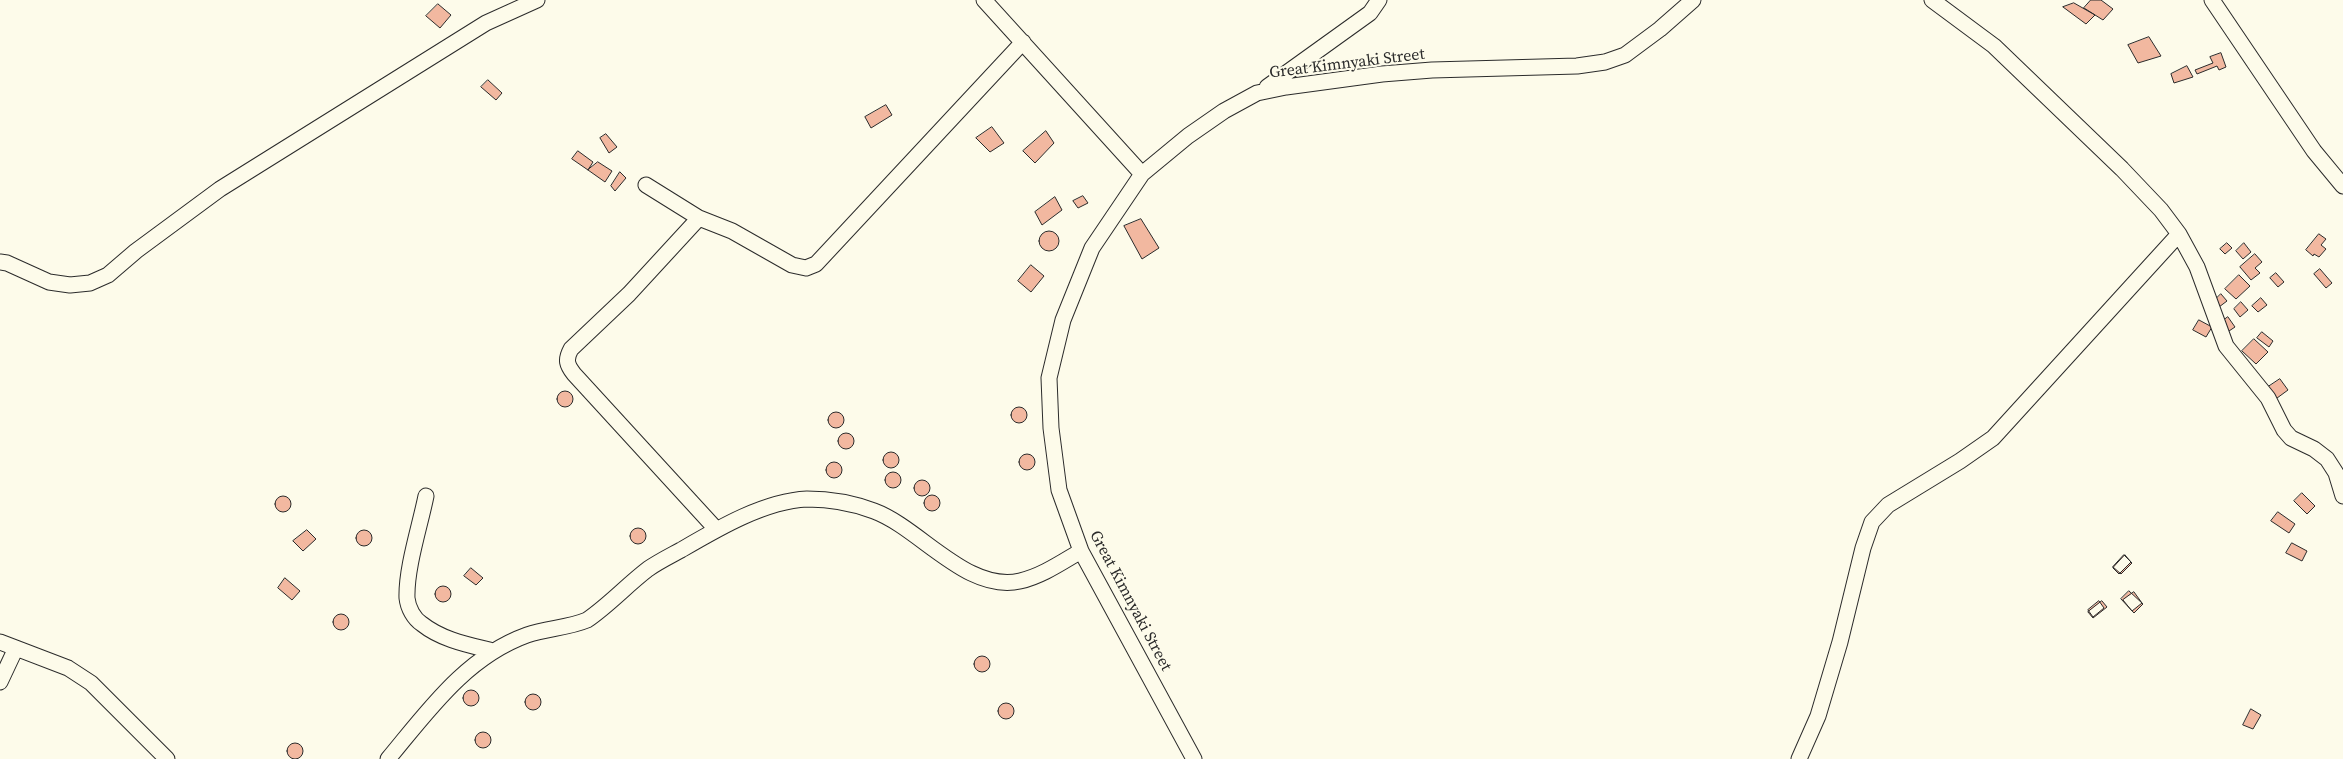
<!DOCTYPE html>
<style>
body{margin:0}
canvas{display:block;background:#fdfbea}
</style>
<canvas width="2343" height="759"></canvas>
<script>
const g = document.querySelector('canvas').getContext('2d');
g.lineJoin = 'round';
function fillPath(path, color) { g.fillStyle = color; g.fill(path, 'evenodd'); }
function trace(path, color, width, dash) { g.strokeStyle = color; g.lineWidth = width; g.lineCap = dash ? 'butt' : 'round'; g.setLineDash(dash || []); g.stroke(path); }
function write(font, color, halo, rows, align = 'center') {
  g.font = font + ' "Source Serif 4",serif'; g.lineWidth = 4; g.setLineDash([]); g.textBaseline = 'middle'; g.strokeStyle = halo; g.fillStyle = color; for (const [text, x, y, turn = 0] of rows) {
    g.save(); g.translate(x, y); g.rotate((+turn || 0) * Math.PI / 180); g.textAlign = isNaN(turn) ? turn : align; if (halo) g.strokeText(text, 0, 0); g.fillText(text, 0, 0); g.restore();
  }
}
const building = new Path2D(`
 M 2091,0 L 2101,0 L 2113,9 L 2103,20 L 2084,8 Z
 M 2074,3 L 2095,15 L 2086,24 L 2063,7 Z
 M 438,4 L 451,15 L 440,28 L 426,16 Z
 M 2149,37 L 2161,56 L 2138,63 L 2128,45 Z
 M 2221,53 L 2226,67 L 2219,70 L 2217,66 L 2197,74 L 2195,70 L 2213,63 L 2210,57 Z
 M 2187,66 L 2193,77 L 2174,83 L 2171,74 Z
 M 488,80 L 502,93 L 496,100 L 481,87 Z
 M 886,105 L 892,115 L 871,128 L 865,117 Z
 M 992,127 L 1004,143 L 990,152 L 976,138 Z
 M 1046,131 L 1054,143 L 1035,163 L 1023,151 Z
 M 606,134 L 617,147 L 609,153 L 600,138 Z
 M 578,151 L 593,162 L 588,170 L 572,159 Z
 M 598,162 L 612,171 L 605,182 L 588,170 Z
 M 620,172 L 626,178 L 615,191 L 611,186 Z
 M 1083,196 L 1088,203 L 1078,208 L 1073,201 Z
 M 1055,197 L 1062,210 L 1042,225 L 1035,212 Z
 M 1141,219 L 1159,248 L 1142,259 L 1124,226 Z
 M1039 241a10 10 0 1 1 20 0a10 10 0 1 1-20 0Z
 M 2319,234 L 2326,239 L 2321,245 L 2326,249 L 2319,257 L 2314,254 L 2313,256 L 2306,250 Z
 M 2227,243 L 2232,248 L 2225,254 L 2220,249 Z
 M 2244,243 L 2251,252 L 2243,259 L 2236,251 Z
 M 2255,254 L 2262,262 L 2255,268 L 2260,273 L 2251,280 L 2240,267 Z
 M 1031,265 L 1044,276 L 1031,292 L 1018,281 Z
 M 2320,269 L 2332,283 L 2326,288 L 2314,274 Z
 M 2276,273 L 2284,282 L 2278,287 L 2270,278 Z
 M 2239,275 L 2250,286 L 2236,299 L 2225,289 Z
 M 2221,294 L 2227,301 L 2219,307 L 2214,301 Z
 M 2261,298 L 2267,305 L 2258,312 L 2252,306 Z
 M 2241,302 L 2248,310 L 2240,317 L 2234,309 Z
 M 2228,317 L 2235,327 L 2226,333 L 2220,323 Z
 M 2199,320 L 2212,327 L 2206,337 L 2193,330 Z
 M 2262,332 L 2273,341 L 2269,347 L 2257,338 Z
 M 2254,339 L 2268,352 L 2256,364 L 2242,351 Z
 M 2280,379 L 2288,390 L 2273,401 L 2265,389 Z
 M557 399a8 8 0 1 1 16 0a8 8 0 1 1-16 0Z
 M1011 415a8 8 0 1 1 16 0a8 8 0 1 1-16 0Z
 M828 420a8 8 0 1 1 16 0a8 8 0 1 1-16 0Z
 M838 441a8 8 0 1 1 16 0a8 8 0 1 1-16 0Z
 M883 460a8 8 0 1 1 16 0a8 8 0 1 1-16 0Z
 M1019 462a8 8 0 1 1 16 0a8 8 0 1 1-16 0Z
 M826 470a8 8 0 1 1 16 0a8 8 0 1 1-16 0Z
 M885 480a8 8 0 1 1 16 0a8 8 0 1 1-16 0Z
 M914 488a8 8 0 1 1 16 0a8 8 0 1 1-16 0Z
 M 2302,493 L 2315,506 L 2307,514 L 2294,501 Z
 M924 503a8 8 0 1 1 16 0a8 8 0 1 1-16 0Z
 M275 504a8 8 0 1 1 16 0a8 8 0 1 1-16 0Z
 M 2278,512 L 2295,524 L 2289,533 L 2271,521 Z
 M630 536a8 8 0 1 1 16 0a8 8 0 1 1-16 0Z
 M 307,530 L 316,539 L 303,551 L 293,541 Z
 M356 538a8 8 0 1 1 16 0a8 8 0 1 1-16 0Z
 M 2292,543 L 2307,551 L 2302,561 L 2286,553 Z
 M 2124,555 L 2132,563 L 2121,574 L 2113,567 Z
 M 2125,555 L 2131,562 L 2119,574 L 2113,568 Z
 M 471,568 L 483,578 L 476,585 L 464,576 Z
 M 285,578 L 300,591 L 292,600 L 278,588 Z
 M435 594a8 8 0 1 1 16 0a8 8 0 1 1-16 0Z
 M 2129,591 L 2143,604 L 2134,613 L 2121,599 Z
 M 2134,592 L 2142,603 L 2132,611 L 2123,600 Z
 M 2099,601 L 2104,608 L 2093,617 L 2088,610 Z
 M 2102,601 L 2107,607 L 2093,618 L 2088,612 Z
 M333 622a8 8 0 1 1 16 0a8 8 0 1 1-16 0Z
 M974 664a8 8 0 1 1 16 0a8 8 0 1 1-16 0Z
 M463 698a8 8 0 1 1 16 0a8 8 0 1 1-16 0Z
 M525 702a8 8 0 1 1 16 0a8 8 0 1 1-16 0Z
 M998 711a8 8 0 1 1 16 0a8 8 0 1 1-16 0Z
 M 2251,709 L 2261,715 L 2253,729 L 2243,725 Z
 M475 740a8 8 0 1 1 16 0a8 8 0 1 1-16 0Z
 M287 751a8 8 0 1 1 16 0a8 8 0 1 1-16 0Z`);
const minor = new Path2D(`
 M 984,0 L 1142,174
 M 1932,0 L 1994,46 L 2122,169 L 2161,210 L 2179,234 L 2197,267 L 2226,346 L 2268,398 L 2284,430 L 2291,438 L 2314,449 L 2327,459 L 2336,473 L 2343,496
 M 2212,0 L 2314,151 L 2343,186
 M 1267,87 L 1370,13 L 1379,0
 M 646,185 L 699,218 L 732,231 L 792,265 L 806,268 L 816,264 L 1023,42
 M 699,218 L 629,294 L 571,349 C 565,360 567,365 574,374 L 716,529
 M 0,262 L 7,263 L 49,282 L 70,285 L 90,283 L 108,275 L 136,251 L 220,189 L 486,23 L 537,0
 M 426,496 C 420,526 406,568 407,598 C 408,608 414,619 422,624 C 442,640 469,645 493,651
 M 0,642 L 68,668 L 91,683 L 167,759
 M 0,682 L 16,648
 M 388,759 C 428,711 466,657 527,635 C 547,628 568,628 587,620 C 609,605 627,585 648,569 C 658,562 670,556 681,550 C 717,529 764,501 807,499 C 829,499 853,503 874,511 C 920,528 967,593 1020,581 C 1042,576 1062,562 1081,551
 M 1194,759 L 1081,551 L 1059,490 L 1051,428 L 1049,378 L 1063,320 L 1092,248 L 1142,174 L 1188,136 L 1224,111 L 1257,93 L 1286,87 L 1382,74 L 1432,70 L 1577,66 L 1605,62 L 1625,55 L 1660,29 L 1693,0
 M 1799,759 L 1818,716 L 1840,642 L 1863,548 L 1872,522 L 1888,505 L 1960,461 L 1993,438 L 2179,234`);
const streetNames = [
 ["Great Kimnyaki Street",1347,64,-7],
 ["Great Kimnyaki Street",1130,601,62]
];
fillPath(building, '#f2b8a0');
trace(building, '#2b2b2b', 1);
trace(minor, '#2b2b2b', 17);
trace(minor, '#fdfbea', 15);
write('16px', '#2b2b2b', '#fdfbea', streetNames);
</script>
